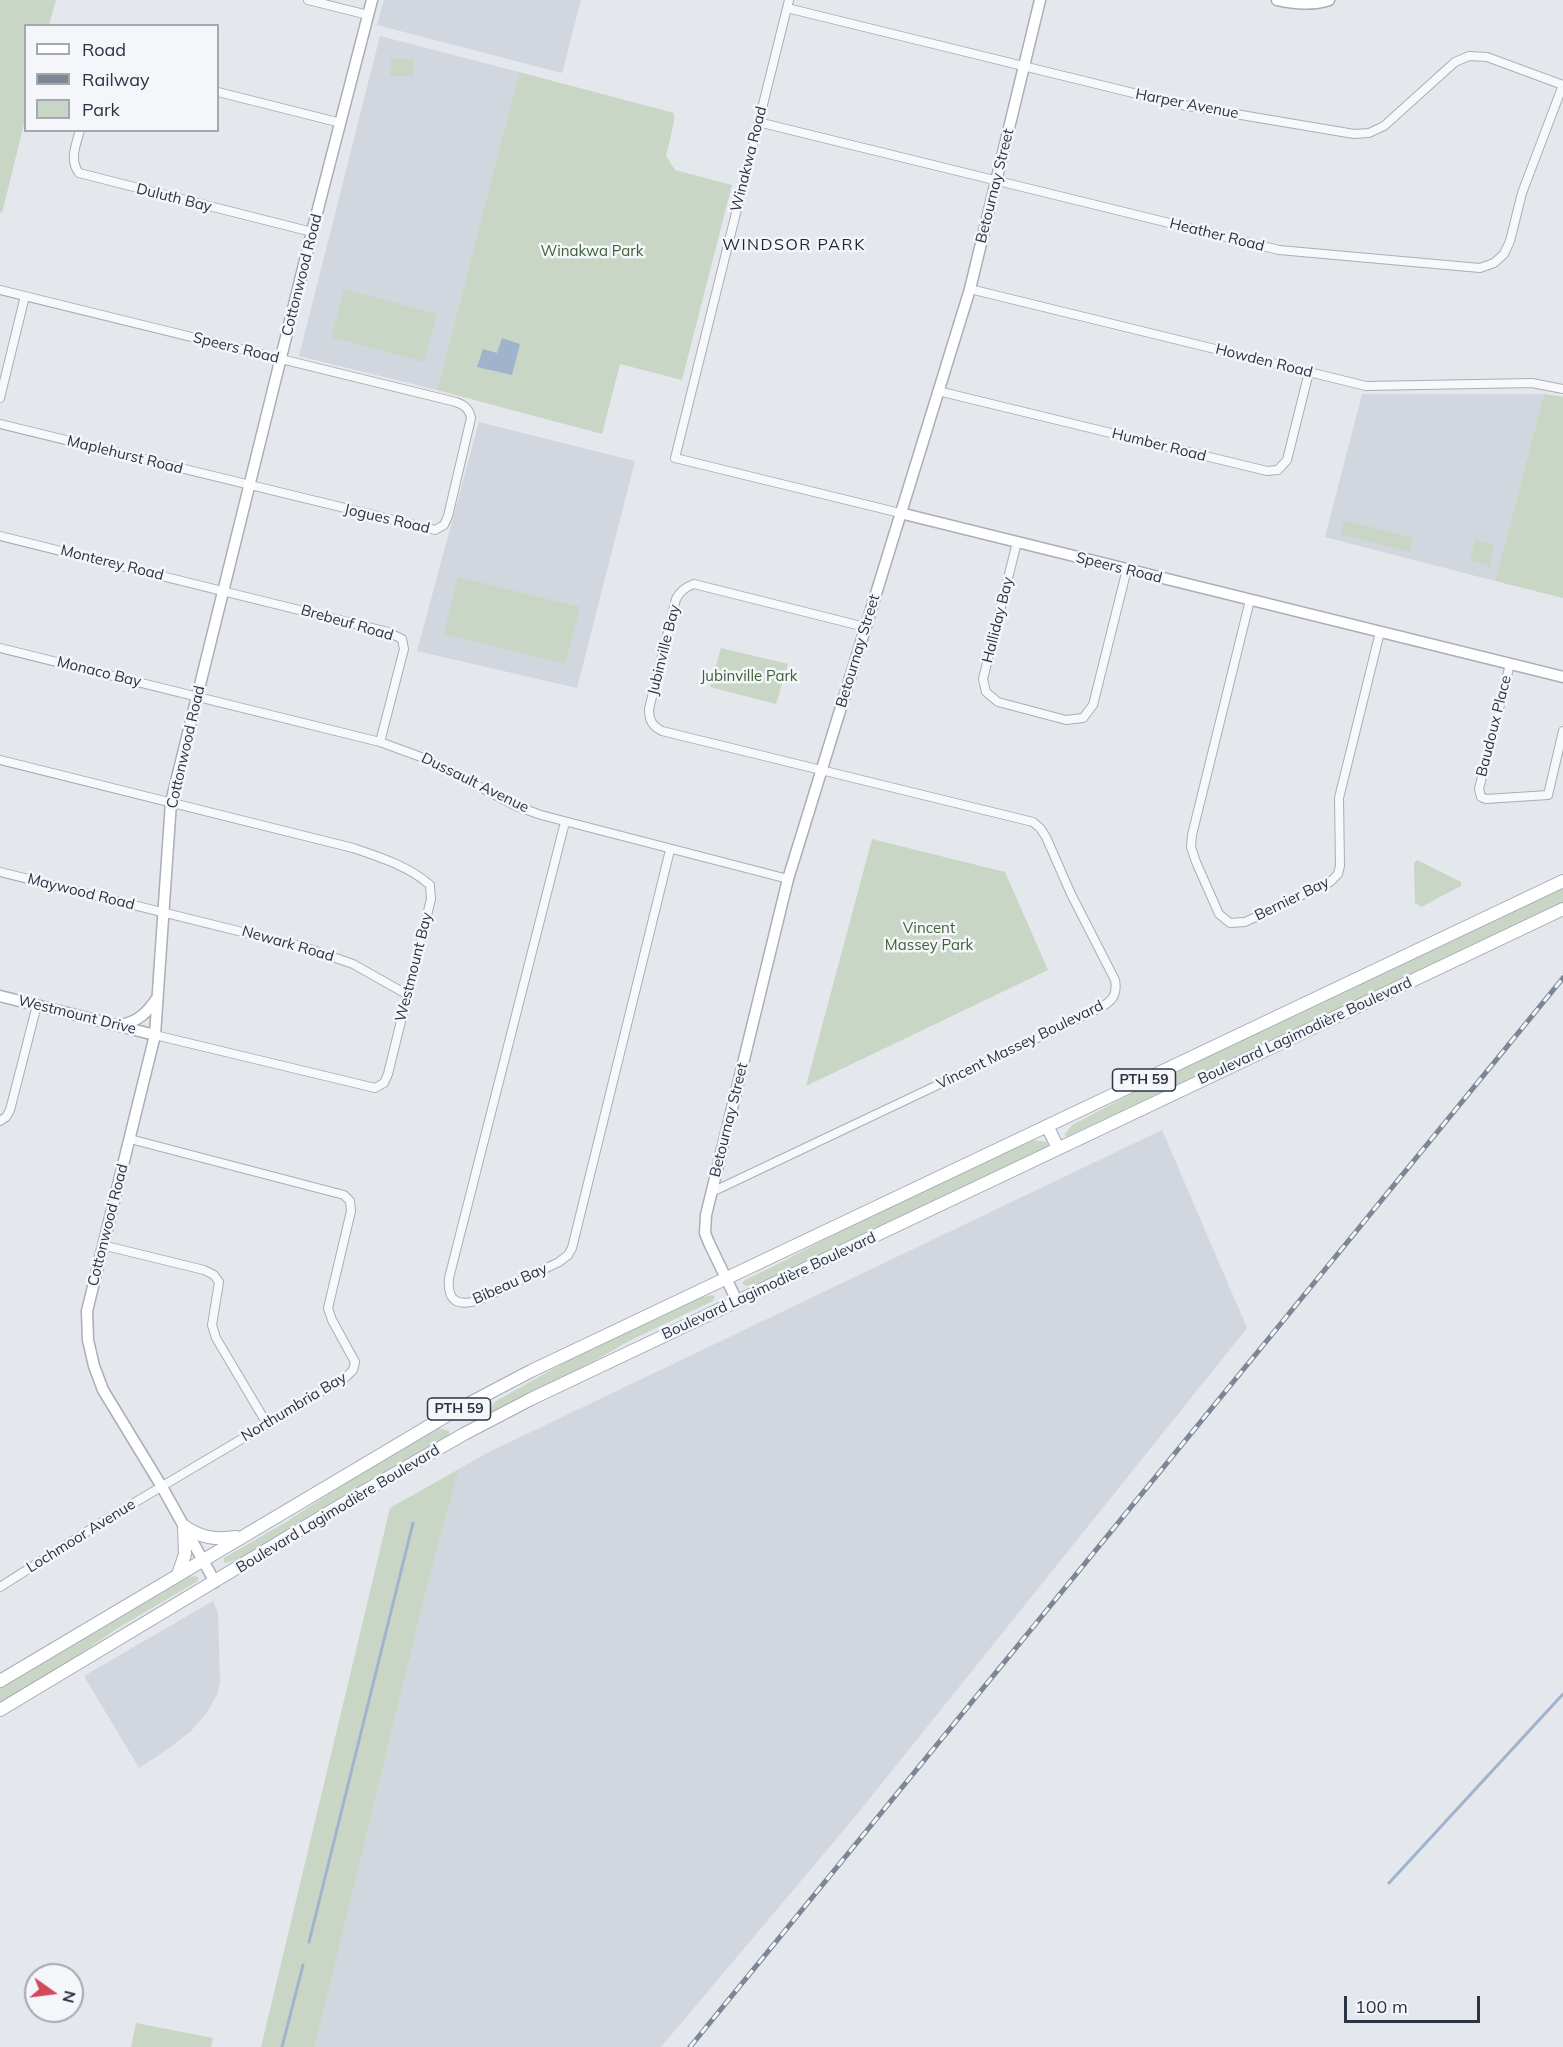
<!DOCTYPE html>
<meta charset="utf-8">
<style>
body{margin:0}
#map{position:relative;width:1563px;height:2047px;overflow:hidden;background:#e4e7ec;font-family:Mulish,sans-serif}
canvas{display:block}
.legend{position:absolute;left:24px;top:24px;width:195px;height:108px;box-sizing:border-box;background:#f4f6f9;border:2px solid #a4a8b1;margin:0;padding:8px 10px;list-style:none;font-size:18px;color:#2b3445}
.legend li{display:flex;align-items:center;gap:12px;height:30px}
.legend b{width:30px;border:2px solid #a4a8b1}
.north{position:absolute;left:24px;top:1963px;width:60px;height:60px;box-sizing:border-box;background:#f4f6f9;border:2px solid #a4a8b1;border-radius:50%;rotate:104deg;font-size:16px;font-weight:700;line-height:24px;text-align:center;color:#2b3445}
.north::after{content:'';display:block;margin:auto;width:21px;height:27px;background:#d1495b;clip-path:polygon(50% 0,100% 100%,50% 72%,0 100%)}
.scale{position:absolute;left:1344px;top:1996px;width:136px;height:27px;box-sizing:border-box;border:3px solid #2b3445;border-top:0;padding-left:8px;font-size:18px;line-height:21px;white-space:nowrap;color:#2b3445;-webkit-text-stroke:4px #f4f6f9;paint-order:stroke}
</style>
<div id="map">
<canvas width="1563" height="2047"></canvas>
<ul class="legend">
<li><b style="height:8px;background:#fff"></b>Road</li>
<li><b style="height:8px;background:#7d8696"></b>Railway</li>
<li><b style="height:16px;background:#c9d6c5"></b>Park</li>
</ul>
<div class="north">N</div>
<div class="scale">100 m</div>
</div>
<script>
const g = document.querySelector('canvas').getContext('2d');
g.lineJoin = 'round';
function fillPath(path, color) { g.fillStyle = color; g.fill(path, 'evenodd'); }
function trace(path, color, width, dash) { g.strokeStyle = color; g.lineWidth = width; g.lineCap = dash ? 'butt' : 'round'; g.setLineDash(dash || []); g.stroke(path); }
function write(font, color, halo, rows, align = 'center') {
  g.font = font + ' Mulish,sans-serif'; g.lineWidth = 5; g.setLineDash([]); g.textBaseline = 'middle'; g.strokeStyle = halo; g.fillStyle = color; for (const [text, x, y, turn = 0] of rows) {
    g.save(); g.translate(x, y); g.rotate((+turn || 0) * Math.PI / 180); g.textAlign = isNaN(turn) ? turn : align; if (halo) g.strokeText(text, 0, 0); g.fillText(text, 0, 0); g.restore();
  }
}
const built = new Path2D(`
 M 384,0 L 581,0 L 562,73 L 377,25 Z
 M 380,36 L 519,72 L 437,390 L 299,356 Z
 M 1362,394 L 1544,394 L 1495,581 L 1325,537 Z
 M 479,422 L 635,461 L 577,688 L 417,651 Z
 M 1162,1130 L 1247,1328 L 854,1818 L 661,2047 L 315,2047 L 427,1587 L 459,1469 L 487,1453 Z
 M 213,1601 L 218,1613 L 220,1682 L 218,1692 L 208,1711 L 191,1731 L 168,1749 L 139,1768 L 84,1676 Z`);
const green = new Path2D(`
 M 0,0 L 56,0 L 49,25 L 26,26 L 25,120 L 2,213 L 0,212 Z
 M 391,59 L 414,59 L 414,76 L 390,76 Z
 M 519,72 L 674,113 L 674,122 L 666,156 L 675,170 L 732,185 L 682,380 L 620,364 L 602,434 L 437,390 Z
 M 344,289 L 437,314 L 424,362 L 331,337 Z
 M 1544,394 L 1563,397 L 1563,598 L 1495,581 Z
 M 1344,520 L 1413,538 L 1409,552 L 1340,534 Z
 M 1475,540 L 1494,545 L 1490,562 L 1492,567 L 1489,568 L 1487,565 L 1470,560 Z
 M 458,577 L 580,607 L 565,664 L 444,634 Z
 M 721,648 L 788,664 L 776,704 L 710,687 Z
 M 872,839 L 1005,872 L 1048,970 L 806,1086 Z
 M 1417,860 L 1461,882 L 1461,886 L 1421,907 L 1415,903 L 1414,863 Z
 M 1563,888 L 1563,903 L 1066,1137 L 1065,1134 L 1072,1125 L 1173,1072 Z
 M 1031,1140 L 1046,1142 L 1049,1145 L 1044,1149 L 763,1282 L 746,1286 L 742,1283 L 745,1280 L 782,1262 L 856,1223 Z
 M 713,1295 L 715,1297 L 713,1301 L 629,1341 L 580,1369 L 494,1412 L 491,1410 L 493,1404 L 496,1401 L 596,1345 L 694,1299 Z
 M 439,1428 L 449,1431 L 449,1436 L 240,1559 L 224,1563 L 224,1558 L 286,1522 L 347,1482 Z
 M 459,1469 L 427,1587 L 315,2047 L 261,2047 L 390,1508 Z
 M 194,1576 L 198,1577 L 198,1581 L 118,1628 L 46,1677 L 0,1704 L 0,1688 L 183,1578 Z
 M 136,2023 L 213,2038 L 211,2047 L 131,2047 Z`);
const water = new Path2D(`
 M 502,338 L 520,344 L 512,375 L 477,367 L 483,349 L 497,353 Z`);
const stream = new Path2D(`
 M 1389,1883 L 1563,1694
 M 309,1942 L 413,1523
 M 282,2047 L 303,1965`);
const street = new Path2D(`
 M 308,0 L 368,15
 M 789,0 L 675,458 L 900,513
 M 787,8 L 1182,105 L 1354,134 L 1369,133 L 1384,126 L 1455,62 L 1469,56 L 1487,57 L 1563,85
 M 218,92 L 341,123
 M 758,122 L 1279,250 L 1480,268 L 1494,263 L 1504,254 L 1510,241 L 1522,193 L 1563,85
 M 80,130 C 76,145 69,160 79,173 L 312,232
 M 970,289 L 1366,386 L 1532,383 L 1563,389
 M 0,290 L 456,402 C 464,405 469,408 471,418 L 448,516 L 444,525 L 435,530 L 0,424
 M 938,391 L 1267,471 L 1278,470 L 1287,460 L 1309,372
 M 0,398 L 25,296
 M 0,536 L 388,632 L 402,639 L 404,649 L 380,742
 M 1017,542 L 983,679 L 986,692 L 998,702 L 1066,720 L 1083,718 L 1093,705 L 1127,569
 M 1250,600 L 1192,835 L 1191,847 L 1196,862 L 1219,914 L 1230,923 L 1245,922 L 1330,882 L 1338,874 L 1340,866 L 1339,798 L 1380,632
 M 0,648 L 380,742 L 429,760 L 516,806 L 541,815 L 788,879
 M 1510,664 L 1479,789 L 1481,797 L 1486,799 L 1548,795 L 1563,731
 M 0,760 L 353,848 C 380,857 408,866 430,885 L 431,899 L 388,1074 L 384,1083 L 375,1088 L 155,1035
 M 565,822 L 449,1278 C 447,1301 457,1307 479,1300 L 559,1262 L 568,1255 L 572,1248 L 670,850
 M 0,872 L 307,948 L 353,964 L 408,995
 M 0,1121 L 6,1117 L 10,1110 L 37,1005
 M 712,1192 L 1098,1009 C 1111,1002 1118,996 1115,980 L 1071,894 L 1046,837 L 1040,828 L 1033,822 L 662,731 C 652,726 649,720 649,709 L 676,599 C 680,591 685,587 694,584 L 865,627
 M 102,1245 L 204,1270 L 214,1275 L 219,1282 L 212,1325 L 216,1338 L 267,1424
 M 0,1587 L 107,1519 L 346,1377 L 353,1370 L 355,1362 L 332,1320 L 328,1308 L 351,1211 L 350,1201 L 344,1195 L 130,1139`);
const secondary = new Path2D(`
 M 1277,0 C 1294,4 1311,6 1329,0
 M 900,513 L 1563,677
 M 0,996 L 155,1035
 M 120,1025 C 138,1022 147,1013 157,998
 M 737,1301 L 709,1243 L 705,1233 L 706,1215 L 788,879 L 970,289 L 1040,0
 M 215,1582 L 162,1487 L 103,1390 L 94,1366 L 88,1340 L 87,1311 L 155,1035 L 171,802 L 312,232 L 372,0`);
const primary = new Path2D(`
 M 1047,1126 L 1058,1148
 M 184,1526 C 201,1538 216,1540 236,1537
 M 178,1575 L 185,1554 L 184,1526
 M 0,1681 L 451,1413 L 531,1371 L 1563,881
 M 0,1710 L 363,1492 L 464,1434 L 531,1399 L 1563,909`);
const rail = new Path2D(`
 M 690,2047 L 1563,978`);
const shields = [
 [1144,1080,63],
 [459,1409,63]
];
const shieldNames = [
 ["PTH 59",1144,1080],
 ["PTH 59",459,1409]
];
const streetNames = [
 ["Harper Avenue",1187,104,11],
 ["Winakwa Road",749,159,-76],
 ["Betournay Street",995,186,-76],
 ["Duluth Bay",174,198,14],
 ["Heather Road",1217,235,14],
 ["Cottonwood Road",302,275,-76],
 ["Speers Road",236,348,14],
 ["Howden Road",1264,361,14],
 ["Humber Road",1159,445,14],
 ["Maplehurst Road",125,455,14],
 ["Jogues Road",387,519,13],
 ["Monterey Road",112,563,14],
 ["Speers Road",1119,568,14],
 ["Halliday Bay",998,620,-76],
 ["Brebeuf Road",347,623,16],
 ["Jubinville Bay",664,650,-76],
 ["Betournay Street",858,651,-73],
 ["Monaco Bay",99,672,14],
 ["Baudoux Place",1494,726,-76],
 ["Cottonwood Road",186,747,-77],
 ["Dussault Avenue",475,783,26],
 ["Maywood Road",81,892,14],
 ["Bernier Bay",1292,899,-26],
 ["Newark Road",288,944,16],
 ["Westmount Bay",414,967,-76],
 ["Westmount Drive",77,1015,14],
 ["Boulevard Lagimodière Boulevard",1305,1031,-25],
 ["Vincent Massey Boulevard",1020,1045,-26],
 ["Betournay Street",729,1120,-76],
 ["Cottonwood Road",108,1225,-76],
 ["Bibeau Bay",510,1284,-24],
 ["Boulevard Lagimodière Boulevard",769,1286,-25],
 ["Northumbria Bay",294,1407,-31],
 ["Boulevard Lagimodière Boulevard",338,1509,-31],
 ["Lochmoor Avenue",81,1536,-32]
];
const parkNames = [
 ["Winakwa Park",592,251],
 ["Jubinville Park",749,676],
 ["Vincent",929,928],
 ["Massey Park",929,945]
];
const neighbourhoodNames = [
 ["WINDSOR PARK",794,245]
];
fillPath(built, '#d2d6de');
fillPath(green, '#c9d6c5');
fillPath(water, '#9fb4cc');
trace(stream, '#9fb4cc', 3);
trace(street, '#a9aeb7', 10);
trace(secondary, '#a9aeb7', 13);
trace(primary, '#a3abb8', 14);
trace(street, '#f7f8fa', 8);
trace(secondary, '#fff', 10);
trace(primary, '#fff', 12);
trace(rail, '#7d8696', 5);
trace(rail, '#f4f6f9', 3, [9]);
for (const [x, y, w] of shields) { const box = new Path2D(); box.roundRect(x - w / 2, y - 11, w, 22, 4.5); g.fillStyle = '#f4f6f9'; g.fill(box); trace(box, '#2b3445', 1.5); }
write('bold 14px', '#2b3445', null, shieldNames);
write('15px', '#2b3445', '#f4f6f9', streetNames);
write('15px', '#3f6138', '#f4f6f9', parkNames);
g.letterSpacing = '1.5px';
write('16px', '#1d2536', '#f4f6f9', neighbourhoodNames);
g.letterSpacing = '0px';
</script>
